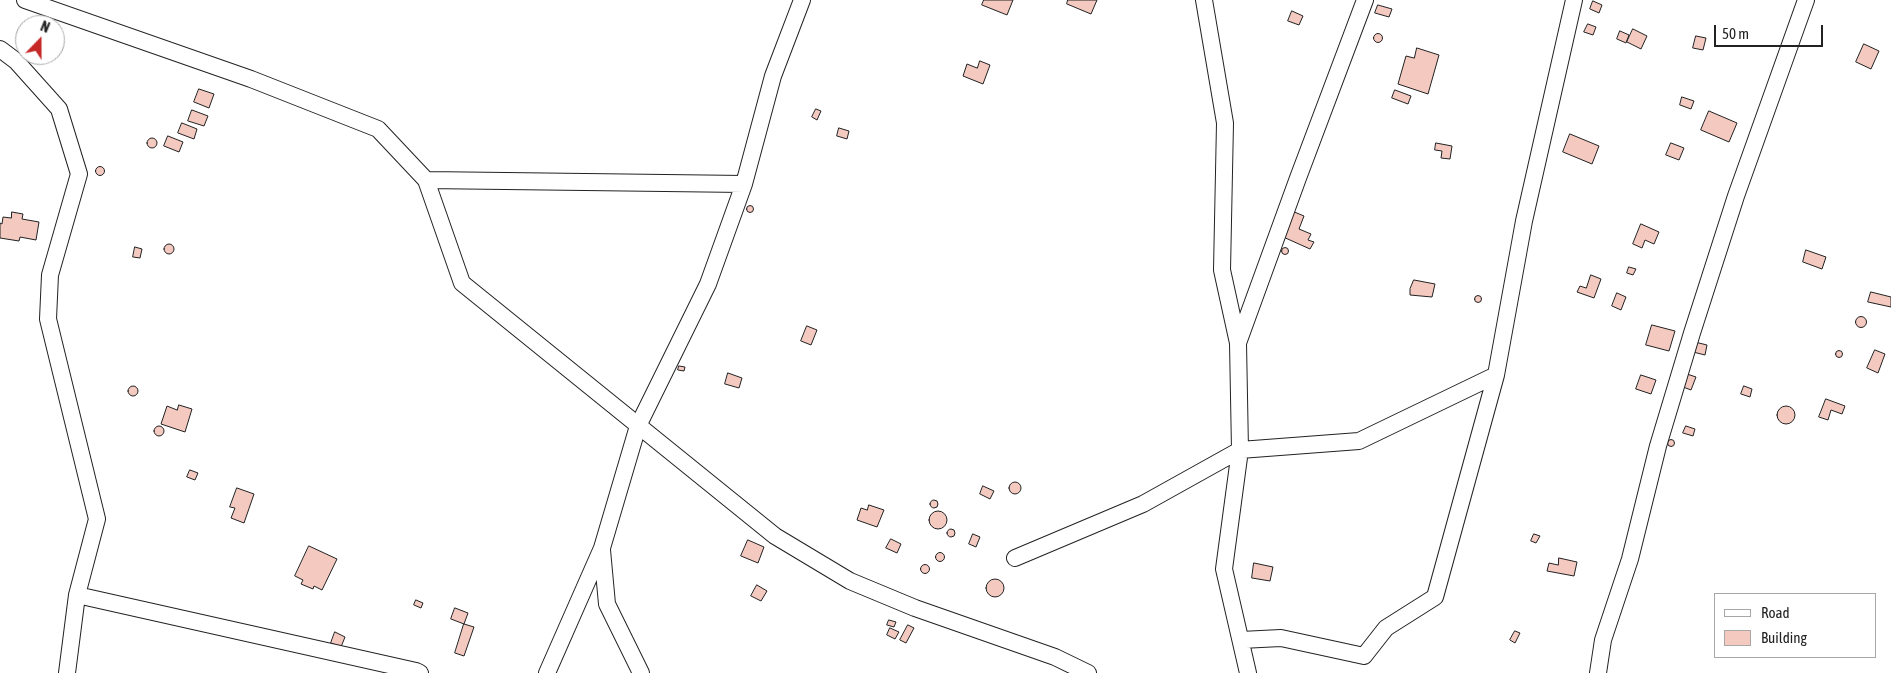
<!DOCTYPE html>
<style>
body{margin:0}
#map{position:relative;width:1891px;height:673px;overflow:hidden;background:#fff;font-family:"Asap Condensed",sans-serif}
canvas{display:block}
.legend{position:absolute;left:1714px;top:593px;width:162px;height:65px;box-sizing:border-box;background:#fff;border:1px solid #a7a7a7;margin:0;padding:6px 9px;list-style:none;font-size:15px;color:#222}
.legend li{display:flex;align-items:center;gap:10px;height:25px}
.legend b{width:25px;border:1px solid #a7a7a7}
.north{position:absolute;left:15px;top:15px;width:50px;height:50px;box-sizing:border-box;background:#fff;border:1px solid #a7a7a7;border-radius:50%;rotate:22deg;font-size:14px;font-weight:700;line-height:20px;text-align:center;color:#222}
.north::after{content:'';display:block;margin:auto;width:18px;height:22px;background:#c62828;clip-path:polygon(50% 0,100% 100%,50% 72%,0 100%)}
.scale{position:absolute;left:1714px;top:25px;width:109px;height:22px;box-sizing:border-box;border:2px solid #222;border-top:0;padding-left:6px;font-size:15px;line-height:18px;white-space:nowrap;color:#222;-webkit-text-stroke:4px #fff;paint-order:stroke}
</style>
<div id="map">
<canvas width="1891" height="673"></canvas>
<ul class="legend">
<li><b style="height:6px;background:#fff"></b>Road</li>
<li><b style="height:14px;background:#f3c9c0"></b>Building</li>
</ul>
<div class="north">N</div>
<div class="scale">50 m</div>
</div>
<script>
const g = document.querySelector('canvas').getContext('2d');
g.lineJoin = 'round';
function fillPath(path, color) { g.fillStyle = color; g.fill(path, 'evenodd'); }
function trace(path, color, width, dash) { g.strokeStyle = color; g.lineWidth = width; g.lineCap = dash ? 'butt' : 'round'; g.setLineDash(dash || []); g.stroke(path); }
const building = new Path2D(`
 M 984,0 L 1013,0 L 1007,15 L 982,5 Z
 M 1068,0 L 1097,0 L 1091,14 L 1067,4 Z
 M 1593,1 L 1602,5 L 1599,13 L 1590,9 Z
 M 1378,5 L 1392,9 L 1389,17 L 1375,13 Z
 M 1292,11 L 1303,16 L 1299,25 L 1288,21 Z
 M 1588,24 L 1596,27 L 1593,35 L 1584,32 Z
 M 1633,29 L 1647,36 L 1641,49 L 1627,42 Z
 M 1620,31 L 1629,35 L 1626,43 L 1617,39 Z
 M1373.5 38a4.5 4.5 0 1 1 9 0a4.5 4.5 0 1 1-9 0Z
 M 1696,36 L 1706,38 L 1703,50 L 1693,48 Z
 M 1864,44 L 1879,51 L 1871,69 L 1856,62 Z
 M 1417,48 L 1439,55 L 1428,94 L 1398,84 L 1406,56 L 1414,58 Z
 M 980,61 L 990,65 L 983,84 L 963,76 L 967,64 L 977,68 Z
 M 199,89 L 214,94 L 209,108 L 194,102 Z
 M 1395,90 L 1411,96 L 1408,104 L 1392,98 Z
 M 1682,97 L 1694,101 L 1691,109 L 1680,105 Z
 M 816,109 L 821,111 L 817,120 L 812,117 Z
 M 192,110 L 208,116 L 204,126 L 188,121 Z
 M 1709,111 L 1737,123 L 1729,142 L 1701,130 Z
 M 182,123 L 197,129 L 194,139 L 178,133 Z
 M 839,128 L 849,131 L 847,139 L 837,136 Z
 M 1570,134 L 1599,146 L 1592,164 L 1563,152 Z
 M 168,136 L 183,142 L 179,152 L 164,146 Z
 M147 143a5 5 0 1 1 10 0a5 5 0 1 1-10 0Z
 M 1436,143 L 1452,146 L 1450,159 L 1441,158 L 1442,151 L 1435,150 Z
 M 1671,143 L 1684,148 L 1679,160 L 1666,155 Z
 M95.5 171a4.5 4.5 0 1 1 9 0a4.5 4.5 0 1 1-9 0Z
 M746.5 209a3.5 3.5 0 1 1 7 0a3.5 3.5 0 1 1-7 0Z
 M 1292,211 L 1304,216 L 1299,229 L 1311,234 L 1308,240 L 1314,242 L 1310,249 L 1281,236 Z
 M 12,212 L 23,214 L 22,219 L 39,222 L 36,240 L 20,237 L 19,241 L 0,238 L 0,223 L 2,224 L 3,217 L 11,218 Z
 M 1641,224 L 1659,232 L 1654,244 L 1645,240 L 1642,248 L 1633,244 Z
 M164 249a5 5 0 1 1 10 0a5 5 0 1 1-10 0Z
 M 135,247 L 142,249 L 140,258 L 133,257 Z
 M1281.5 251a3.5 3.5 0 1 1 7 0a3.5 3.5 0 1 1-7 0Z
 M 1806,250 L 1826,257 L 1822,269 L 1803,262 Z
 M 1629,267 L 1636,269 L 1633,275 L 1627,273 Z
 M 1591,275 L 1601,279 L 1594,298 L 1577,292 L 1580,286 L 1586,288 Z
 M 1414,280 L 1435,284 L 1432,297 L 1410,295 L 1410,289 Z
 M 1871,292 L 1891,297 L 1891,307 L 1868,302 Z
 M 1617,293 L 1626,297 L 1621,310 L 1612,306 Z
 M1474.5 299a3.5 3.5 0 1 1 7 0a3.5 3.5 0 1 1-7 0Z
 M1855.5 322a5.5 5.5 0 1 1 11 0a5.5 5.5 0 1 1-11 0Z
 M 1652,325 L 1675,331 L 1669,351 L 1646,345 Z
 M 807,326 L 817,330 L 811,345 L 801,341 Z
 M 1695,342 L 1707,345 L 1705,355 L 1693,352 Z
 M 1875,350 L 1885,354 L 1878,373 L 1867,368 Z
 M1835.5 354a3.5 3.5 0 1 1 7 0a3.5 3.5 0 1 1-7 0Z
 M 679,366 L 685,367 L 684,371 L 678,370 Z
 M 728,373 L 742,378 L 739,388 L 725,384 Z
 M 1687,374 L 1696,377 L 1691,390 L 1683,387 Z
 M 1641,375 L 1656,380 L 1651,394 L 1636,389 Z
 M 1744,386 L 1752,389 L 1750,397 L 1741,394 Z
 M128 391a5 5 0 1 1 10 0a5 5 0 1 1-10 0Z
 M 1826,399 L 1845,406 L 1842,414 L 1831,410 L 1828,420 L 1819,417 Z
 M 179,405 L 192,409 L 185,432 L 161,424 L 167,406 L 177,410 Z
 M1777 415a9 9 0 1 1 18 0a9 9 0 1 1-18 0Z
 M 1686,426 L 1695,429 L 1693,436 L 1683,433 Z
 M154 431a5 5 0 1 1 10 0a5 5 0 1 1-10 0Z
 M1667.5 443a3.5 3.5 0 1 1 7 0a3.5 3.5 0 1 1-7 0Z
 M 190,470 L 198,473 L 195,480 L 187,477 Z
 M1009 488a6 6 0 1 1 12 0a6 6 0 1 1-12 0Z
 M 983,486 L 994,491 L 990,499 L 980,494 Z
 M 237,488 L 254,494 L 244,523 L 231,518 L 235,508 L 230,507 Z
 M930 504a4 4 0 1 1 8 0a4 4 0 1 1-8 0Z
 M 869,505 L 884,510 L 877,527 L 857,520 L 861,508 L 867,510 Z
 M929 520a9 9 0 1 1 18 0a9 9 0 1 1-18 0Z
 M947 533a4 4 0 1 1 8 0a4 4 0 1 1-8 0Z
 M 973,534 L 980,537 L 976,547 L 969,544 Z
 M 1534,534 L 1540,536 L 1536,543 L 1531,541 Z
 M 891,539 L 901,544 L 897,553 L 886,548 Z
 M 748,540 L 764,547 L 758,563 L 741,556 Z
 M 309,546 L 337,559 L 322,590 L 314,586 L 313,589 L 301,584 L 303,580 L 295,576 Z
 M935.5 557a4.5 4.5 0 1 1 9 0a4.5 4.5 0 1 1-9 0Z
 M 1559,558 L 1577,562 L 1574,576 L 1547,571 L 1549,563 L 1558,565 Z
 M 1254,563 L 1273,567 L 1270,581 L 1252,578 Z
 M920.5 569a4.5 4.5 0 1 1 9 0a4.5 4.5 0 1 1-9 0Z
 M986 588a9 9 0 1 1 18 0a9 9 0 1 1-18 0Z
 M 757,585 L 767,591 L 761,601 L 751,596 Z
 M 416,600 L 423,603 L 421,608 L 414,605 Z
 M 455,608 L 468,613 L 464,624 L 451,619 Z
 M 889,620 L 896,622 L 894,627 L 887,625 Z
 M 464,624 L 474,627 L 464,656 L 455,653 Z
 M 908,625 L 914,628 L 906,643 L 900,640 Z
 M 890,628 L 899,632 L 895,639 L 887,635 Z
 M 1515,631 L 1520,633 L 1515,643 L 1510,640 Z
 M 335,632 L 345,637 L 341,647 L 331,643 Z`);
const minor = new Path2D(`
 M 25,0 L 251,79 L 378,129 L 426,180 L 744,184
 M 1204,0 L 1225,123 L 1222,270 L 1238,343
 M 0,49 L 16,61 L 59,109 L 79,174 L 50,275 L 48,319 L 97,519 L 77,595 L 67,673
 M 426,180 L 462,283 L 775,536 L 850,581 L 915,608 L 1055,657 L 1088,673
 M 602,550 L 607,604 L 641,673
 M 1015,558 L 1143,504 L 1240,450 L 1359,441 L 1496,375
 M 77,595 L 416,671 L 420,673
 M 1241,640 L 1281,638 L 1364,656 L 1386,628 L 1435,597 L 1496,375 L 1524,221 L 1574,0
 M 547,673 L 602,548 L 638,426 L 708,284 L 744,184 L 773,76 L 802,0
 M 1248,673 L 1224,569 L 1240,450 L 1238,343 L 1298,178 L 1365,0
 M 1598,673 L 1603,640 L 1630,559 L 1658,446 L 1692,333 L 1736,196 L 1806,0`);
fillPath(building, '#f3c9c0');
trace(building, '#222', 1);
trace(minor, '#222', 18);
trace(minor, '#fff', 16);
</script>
